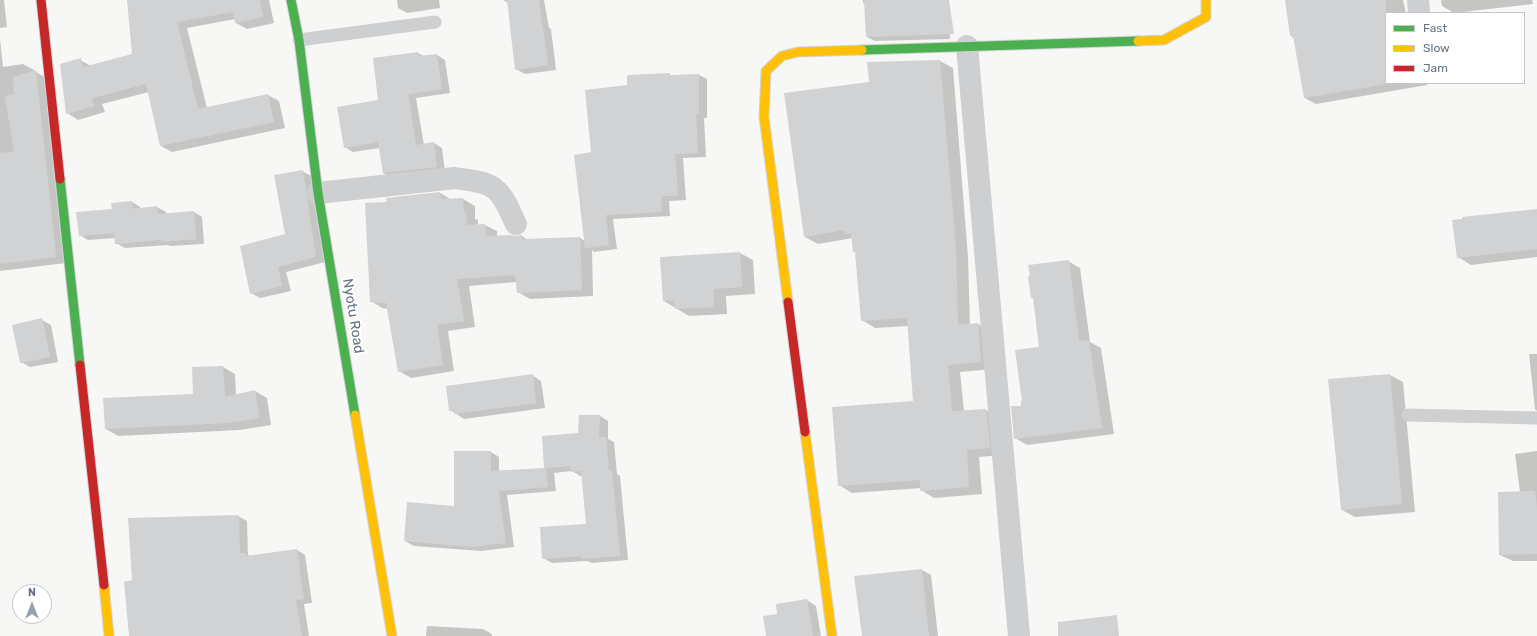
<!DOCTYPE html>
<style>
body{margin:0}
#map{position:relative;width:1537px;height:636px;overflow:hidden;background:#f7f7f6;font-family:Rubik,sans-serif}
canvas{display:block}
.legend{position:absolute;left:1385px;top:12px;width:140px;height:72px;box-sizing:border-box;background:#fff;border:1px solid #c2c7cf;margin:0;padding:5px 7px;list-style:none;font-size:12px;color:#667286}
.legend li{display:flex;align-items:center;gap:8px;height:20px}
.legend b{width:20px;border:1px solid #c2c7cf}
.north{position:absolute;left:12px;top:584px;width:40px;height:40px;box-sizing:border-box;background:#fff;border:1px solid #c2c7cf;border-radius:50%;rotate:0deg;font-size:11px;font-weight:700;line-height:16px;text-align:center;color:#667286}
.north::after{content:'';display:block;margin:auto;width:14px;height:18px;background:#99a1ad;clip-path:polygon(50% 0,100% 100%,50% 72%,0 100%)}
</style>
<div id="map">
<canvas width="1537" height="636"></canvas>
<ul class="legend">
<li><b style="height:5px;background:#4caf50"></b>Fast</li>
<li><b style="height:5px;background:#ffc107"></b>Slow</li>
<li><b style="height:5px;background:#c62828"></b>Jam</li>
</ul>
<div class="north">N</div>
</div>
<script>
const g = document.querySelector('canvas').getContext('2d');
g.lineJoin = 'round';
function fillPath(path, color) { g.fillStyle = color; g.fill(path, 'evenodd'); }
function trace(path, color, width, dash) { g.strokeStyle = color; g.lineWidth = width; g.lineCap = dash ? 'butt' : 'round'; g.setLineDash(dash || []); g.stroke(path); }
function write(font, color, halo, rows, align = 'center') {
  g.font = font + ' Rubik,sans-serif'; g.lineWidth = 4; g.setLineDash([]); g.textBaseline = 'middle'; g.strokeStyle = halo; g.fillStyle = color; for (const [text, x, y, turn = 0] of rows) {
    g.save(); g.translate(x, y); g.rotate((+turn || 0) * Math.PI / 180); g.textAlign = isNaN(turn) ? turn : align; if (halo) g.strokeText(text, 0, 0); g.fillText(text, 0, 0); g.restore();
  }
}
const shadow = new Path2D(`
 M 0,0 L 4,0 L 7,27 L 0,28 Z
 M 128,0 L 269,0 L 274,23 L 247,29 L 236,23 L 235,19 L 187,28 L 207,108 L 268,95 L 279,101 L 285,128 L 172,152 L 161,146 L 149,92 L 102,104 L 105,112 L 78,120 L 67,113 L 80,60 L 91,66 L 133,55 Z
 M 397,0 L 439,0 L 440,8 L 407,13 L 398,8 Z
 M 503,0 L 544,0 L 549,28 L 551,29 L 556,70 L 525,74 L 516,69 L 508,3 Z
 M 863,0 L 948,0 L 950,39 L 875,41 L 867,37 L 865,4 L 863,3 Z
 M 1287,0 L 1403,0 L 1406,13 L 1386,13 L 1386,83 L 1427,83 L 1427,85 L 1316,104 L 1305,98 L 1294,38 L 1291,36 Z
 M 1441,0 L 1532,0 L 1533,4 L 1454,13 L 1442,6 Z
 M 0,39 L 3,67 L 23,64 L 34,70 L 34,72 L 36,72 L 46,78 L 66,263 L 0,271 Z
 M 418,53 L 425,57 L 437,55 L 445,60 L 450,93 L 416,98 L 424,145 L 434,143 L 442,148 L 445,172 L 392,178 L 383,173 L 380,148 L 353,152 L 345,147 L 379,101 Z
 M 940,61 L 953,68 L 968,257 L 970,325 L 978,324 L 991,332 L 994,369 L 960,372 L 964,411 L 986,410 L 999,417 L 1003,455 L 979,457 L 982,494 L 934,498 L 921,490 L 921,488 L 852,493 L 839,485 L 915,402 L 909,326 L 875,328 L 862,320 L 856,253 L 853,238 L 818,244 L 805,237 L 870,83 Z
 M 699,75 L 707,79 L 707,118 L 704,118 L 706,157 L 683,158 L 686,200 L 669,201 L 670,216 L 613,219 L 617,249 L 594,252 L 592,250 L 593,296 L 530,299 L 518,292 L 517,282 L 469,286 L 475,327 L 448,331 L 454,371 L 411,378 L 399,371 L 388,309 L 382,308 L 371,301 L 388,203 L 388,199 L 440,193 L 452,200 L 463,199 L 475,206 L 475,219 L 478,220 L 478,225 L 485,225 L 497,231 L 497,236 L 515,237 L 522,236 L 528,240 L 580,238 L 585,241 L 592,153 Z
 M 302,171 L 311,176 L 325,262 L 286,272 L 291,291 L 260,298 L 251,293 L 286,235 Z
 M 132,202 L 140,207 L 141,209 L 157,207 L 166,212 L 166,214 L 194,212 L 202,217 L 204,244 L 170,246 L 168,245 L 125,248 L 116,243 L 116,238 L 88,240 L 80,235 L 113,210 Z
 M 1537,210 L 1537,257 L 1471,265 L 1458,257 Z
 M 740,253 L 753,260 L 755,294 L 726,296 L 727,314 L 689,316 L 664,301 Z
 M 1068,261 L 1080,268 L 1090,342 L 1101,348 L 1114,434 L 1027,445 L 1015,438 L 1022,406 Z
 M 42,320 L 51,325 L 58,362 L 30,367 L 21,362 Z
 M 1529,354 L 1537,354 L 1537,411 L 1535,409 Z
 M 223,367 L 235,374 L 236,395 L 255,391 L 267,398 L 271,425 L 240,430 L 118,436 L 106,429 L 194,394 Z
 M 532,375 L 541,381 L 545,408 L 464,419 L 450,410 Z
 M 1390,375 L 1403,382 L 1415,512 L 1355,517 L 1342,510 Z
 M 600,416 L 608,421 L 608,439 L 614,442 L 617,474 L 620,476 L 628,560 L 592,563 L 587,561 L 552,563 L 543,558 L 587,525 L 583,476 L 580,476 L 572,471 L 554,473 L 556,491 L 507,495 L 514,547 L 481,551 L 414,546 L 405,541 L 455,507 L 491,452 L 499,457 L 499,472 L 545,469 L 543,437 L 579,434 Z
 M 1537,451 L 1537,561 L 1513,561 L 1500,555 L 1520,492 L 1515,454 Z
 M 238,516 L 247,521 L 248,555 L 251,556 L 297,550 L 305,555 L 312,603 L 304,604 L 309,636 L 130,636 L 133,580 Z
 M 922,570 L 931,575 L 938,636 L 862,636 Z
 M 807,600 L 816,606 L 821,636 L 767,636 L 779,614 Z
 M 427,626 L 483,629 L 492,634 L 492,636 L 426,636 Z`);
const building = new Path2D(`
 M 127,0 L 260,0 L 263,17 L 235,23 L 233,12 L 177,22 L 198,109 L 268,94 L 274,122 L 160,146 L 146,84 L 92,98 L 94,106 L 66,114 L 60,64 L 81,58 L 83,67 L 132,54 Z
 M 507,0 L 539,0 L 548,65 L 515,70 Z
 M 864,0 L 949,0 L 954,34 L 866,37 Z
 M 1285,0 L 1386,0 L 1386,84 L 1304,98 L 1293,36 L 1290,36 Z
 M 418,52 L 419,56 L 437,54 L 442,89 L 408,94 L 416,145 L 434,142 L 437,167 L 383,173 L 378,142 L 344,148 L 337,107 L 378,100 L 373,58 Z
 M 940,60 L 956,249 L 958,325 L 978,323 L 981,362 L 948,365 L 952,411 L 986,409 L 990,448 L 967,450 L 969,487 L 920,491 L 920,480 L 838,486 L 832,407 L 913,401 L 907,318 L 861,321 L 855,252 L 853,252 L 851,234 L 845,234 L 844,230 L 804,237 L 784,93 L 869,82 L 867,62 Z
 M 36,70 L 56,257 L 0,264 L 0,153 L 14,152 L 5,96 L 14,94 L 13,77 Z
 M 670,73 L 670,75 L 699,74 L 699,114 L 696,114 L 698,153 L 675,154 L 678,196 L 661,196 L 662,212 L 606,215 L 609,245 L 585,248 L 574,155 L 591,152 L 585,90 L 627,85 L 627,75 Z
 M 303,170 L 316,257 L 278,267 L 282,286 L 250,294 L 240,246 L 285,234 L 274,175 Z
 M 440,192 L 441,199 L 463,198 L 464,213 L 466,212 L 467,225 L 485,224 L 486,236 L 510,235 L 515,236 L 522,235 L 522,239 L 580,237 L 582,290 L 517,293 L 515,275 L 457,279 L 464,321 L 437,325 L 443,365 L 398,372 L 386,303 L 370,302 L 365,203 L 387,202 L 386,198 Z
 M 132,201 L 133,209 L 157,206 L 158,214 L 194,211 L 196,239 L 161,242 L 161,240 L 115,244 L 114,233 L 79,236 L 76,212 L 112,209 L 111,203 Z
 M 1537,209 L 1537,249 L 1457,258 L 1452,220 L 1462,219 L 1462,217 Z
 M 740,252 L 742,287 L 714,289 L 714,307 L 675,309 L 674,300 L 663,301 L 660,257 Z
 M 1069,260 L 1079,341 L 1089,340 L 1102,428 L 1014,439 L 1011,406 L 1021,406 L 1021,401 L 1022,401 L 1015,350 L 1039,347 L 1033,298 L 1031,298 L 1028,276 L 1030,275 L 1028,265 Z
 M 42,318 L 50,357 L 20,363 L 12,325 Z
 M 223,366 L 225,397 L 255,390 L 259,418 L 227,423 L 105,429 L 103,398 L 193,394 L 192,367 Z
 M 533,374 L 536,403 L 454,414 L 454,410 L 449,411 L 446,386 Z
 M 1390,374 L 1402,504 L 1341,510 L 1328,379 Z
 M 579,415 L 600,415 L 599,437 L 606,437 L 609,470 L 612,470 L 620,556 L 582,559 L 582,556 L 542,559 L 540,527 L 586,524 L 581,471 L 571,472 L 570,466 L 546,468 L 548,487 L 499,491 L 506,543 L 472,547 L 404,541 L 407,502 L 454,506 L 454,451 L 491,451 L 491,471 L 544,468 L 542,436 L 578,433 Z
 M 1535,491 L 1537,507 L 1537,554 L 1499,555 L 1498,492 Z
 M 239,515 L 240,553 L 246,553 L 246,556 L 297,549 L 304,599 L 296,600 L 302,636 L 129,636 L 124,582 L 132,580 L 128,518 Z
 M 922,569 L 929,636 L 862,636 L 854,576 Z
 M 807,599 L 813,636 L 766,636 L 763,616 L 777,614 L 776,604 Z
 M 1117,615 L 1119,636 L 1058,636 L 1058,622 Z`);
const lane = new Path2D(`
 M 299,40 L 435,22
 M 1408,415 L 1537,418`);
const street = new Path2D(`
 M 1418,0 L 1419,13
 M 967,46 L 1019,636
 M 318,193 L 455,178 C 467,180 486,181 495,189 C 505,197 510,212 516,224`);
const fast = new Path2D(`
 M 291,0 L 299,40 L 318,193 L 355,415
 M 862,50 L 1138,41
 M 60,179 L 80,365`);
const slow = new Path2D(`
 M 1138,41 L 1164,40 L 1206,17 L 1206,0
 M 788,302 L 764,117 L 766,71 L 782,56 L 798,52 L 862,50
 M 355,415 L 392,636
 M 805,432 L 832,636
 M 104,585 L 109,636`);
const jam = new Path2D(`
 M 41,0 L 60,179
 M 788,302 L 805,432
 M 80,365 L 104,585`);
const streetNames = [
 ["Nyotu Road",353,316,81]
];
fillPath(shadow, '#0003');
fillPath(building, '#d1d2d3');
trace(fast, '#d3d5d5', 11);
trace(slow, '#d3d5d5', 11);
trace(jam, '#d3d5d5', 11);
trace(lane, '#cecfd1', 13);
trace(street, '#cecfd1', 22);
trace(fast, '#4caf50', 9);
trace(slow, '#ffc107', 9);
trace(jam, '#c62828', 9);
write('14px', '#667286', '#fff', streetNames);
</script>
